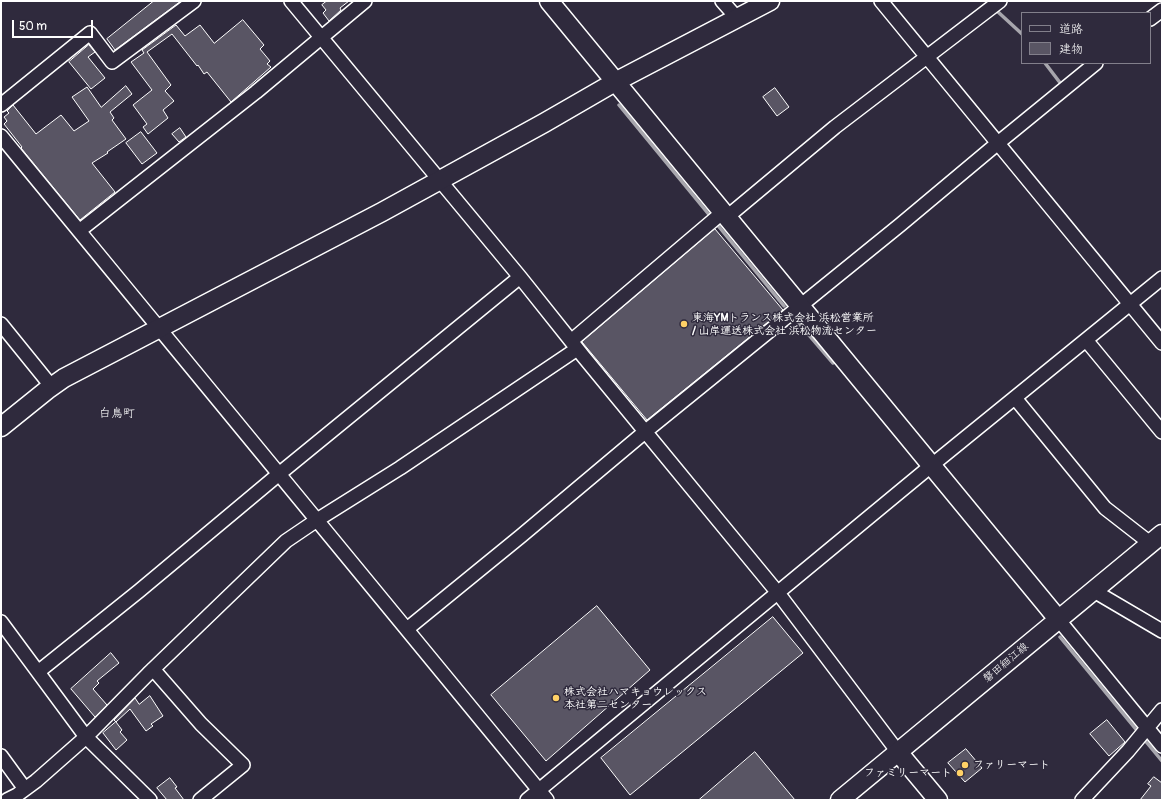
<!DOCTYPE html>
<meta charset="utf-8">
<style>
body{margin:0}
#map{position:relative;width:1163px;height:801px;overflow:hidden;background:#2f2a3d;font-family:Pangolin,"Klee One",sans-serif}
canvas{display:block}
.frame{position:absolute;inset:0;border:2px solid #fff;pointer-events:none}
.legend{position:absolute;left:1021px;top:12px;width:130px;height:52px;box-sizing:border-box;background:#2f2a3d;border:1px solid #827f8b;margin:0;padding:5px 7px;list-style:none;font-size:12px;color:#fff}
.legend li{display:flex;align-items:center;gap:8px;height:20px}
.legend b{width:20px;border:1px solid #827f8b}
.scale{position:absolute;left:12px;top:20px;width:81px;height:18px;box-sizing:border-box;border:2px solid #fff;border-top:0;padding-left:5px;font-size:12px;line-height:14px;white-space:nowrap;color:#fff;-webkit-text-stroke:3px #2f2a3d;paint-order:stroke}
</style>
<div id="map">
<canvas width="1163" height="801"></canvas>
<div class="frame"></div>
<ul class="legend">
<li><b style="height:5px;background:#2f2a3d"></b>道路</li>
<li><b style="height:11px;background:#595564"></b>建物</li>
</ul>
<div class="scale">50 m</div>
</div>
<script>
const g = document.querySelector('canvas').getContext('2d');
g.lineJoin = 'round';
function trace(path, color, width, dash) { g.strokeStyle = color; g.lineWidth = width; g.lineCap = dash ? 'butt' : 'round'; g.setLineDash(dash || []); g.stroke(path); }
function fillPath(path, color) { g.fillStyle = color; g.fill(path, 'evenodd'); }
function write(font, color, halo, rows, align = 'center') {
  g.font = font + ' Pangolin,"Klee One",sans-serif'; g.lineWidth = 3; g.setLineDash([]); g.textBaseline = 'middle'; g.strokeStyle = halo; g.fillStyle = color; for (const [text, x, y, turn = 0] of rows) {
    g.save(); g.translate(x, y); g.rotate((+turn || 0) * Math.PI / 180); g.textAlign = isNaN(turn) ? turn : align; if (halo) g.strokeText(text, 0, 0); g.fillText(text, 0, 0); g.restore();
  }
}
const stream = new Path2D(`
 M 997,11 L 1022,34
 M 1045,63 L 1061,84
 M 619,105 L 784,306
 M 797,321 L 833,363 L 837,361 L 839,362
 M 1060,637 L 1139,733
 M 1143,738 L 1162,761`);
const building = new Path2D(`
 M 154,1 L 181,1 L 115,50 L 107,39 Z
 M 327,1 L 349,1 L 340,8 L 341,10 L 329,21 L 323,13 L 326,10 L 322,5 Z
 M 243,20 L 264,45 L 260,49 L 270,61 L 267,64 L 271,67 L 231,102 L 207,72 L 204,74 L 198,65 L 197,66 L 172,34 L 147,52 L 171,85 L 165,91 L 174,101 L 163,110 L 168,118 L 148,134 L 143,127 L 147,124 L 133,105 L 152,90 L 131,62 L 144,53 L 142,50 L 176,25 L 185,36 L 200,25 L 214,43 Z
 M 89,45 L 95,52 L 88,57 L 105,78 L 91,89 L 69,62 Z
 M 126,86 L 132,94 L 110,112 L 114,118 L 112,120 L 126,139 L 107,152 L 108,153 L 92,163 L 115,192 L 80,220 L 21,148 L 22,147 L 4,124 L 7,121 L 4,117 L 9,113 L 7,111 L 13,105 L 36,134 L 61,115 L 74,131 L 89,121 L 72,97 L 87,87 L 101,107 Z
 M 775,88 L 789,107 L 777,116 L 763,97 Z
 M 180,128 L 186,137 L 179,142 L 172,134 Z
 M 141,132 L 157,153 L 142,164 L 126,143 Z
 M 715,229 L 783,310 L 647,420 L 582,342 Z
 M 597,606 L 650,670 L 546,761 L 491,695 Z
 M 773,617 L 803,653 L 630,795 L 601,758 Z
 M 111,653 L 119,663 L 97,681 L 99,683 L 93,689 L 107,705 L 95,717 L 71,689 Z
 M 150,696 L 163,716 L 151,724 L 153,726 L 146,731 L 130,709 L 116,722 L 114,720 L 135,698 L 139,704 Z
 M 1107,720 L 1125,742 L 1109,756 L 1090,734 Z
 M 116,722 L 122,730 L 120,732 L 127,740 L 116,750 L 103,733 Z
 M 966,749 L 982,768 L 965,782 L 948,763 Z
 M 755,752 L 795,800 L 699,800 Z
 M 1154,777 L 1162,783 L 1162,800 L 1140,800 L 1151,786 L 1148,784 Z
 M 170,778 L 177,787 L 175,788 L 184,800 L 167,800 L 157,788 Z`);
const street = new Path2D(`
 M 291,1 L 520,277 L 583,356 L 778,593 L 898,752
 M 722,1 L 737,18
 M 881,1 L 1162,343
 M 1150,19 L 1162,10
 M 1,105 L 90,33 L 112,62 L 194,1
 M 1,136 L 547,800
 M 727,217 L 835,127 L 1000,1
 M 79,231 L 256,92 L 365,1
 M 1,324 L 52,387
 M 1086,340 L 1162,432
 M 571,341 L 723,212
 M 1015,398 L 1105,508 L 1150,543
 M 1094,591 L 1162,631
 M 1058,619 L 1162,746
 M 1,622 L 86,737 L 150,800
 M 407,629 L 521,536 L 646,431 L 900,225 L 998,143 L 1096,63
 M 153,669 L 201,724 L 243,765 L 200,800
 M 38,672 L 139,591 L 279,474 L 520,277
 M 1,756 L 25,789
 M 7,800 L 17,795 L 36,781 L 86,737 L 148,674 L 286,541 L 317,520 L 400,468 L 577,349
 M 527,800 L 932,465 L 1162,278
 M 1082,800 L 1128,751 L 1162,710`);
const secondary = new Path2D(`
 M 549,1 L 1058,619
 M 1,427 L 47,390 L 64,378 L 382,212 L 544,123 L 615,82 L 770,1
 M 898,752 L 938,800
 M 840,800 L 1162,534`);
const markers = [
 [684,324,4,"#ffd166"],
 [556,698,4,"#ffd166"],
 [965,765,4,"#ffd166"],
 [960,773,4,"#ffd166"]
];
const poiNames = [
 ["東海YMトランス株式会社 浜松営業所",692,318],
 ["/ 山岸運送株式会社 浜松物流センター",692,331],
 ["株式会社ハマキョウレックス",564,692],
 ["本社第二センター",564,705],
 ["ファリーマート",973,765],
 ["ファミリーマート",952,773,"right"]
];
const streetNames = [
 ["磐田細江線",1006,663,-40]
];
const neighbourhoodNames = [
 ["白鳥町",117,414]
];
trace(stream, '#a7a6ad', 3.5);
fillPath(building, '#595564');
trace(building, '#fff', 1);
trace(street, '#fff', 16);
trace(secondary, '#fff', 21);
trace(street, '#2f2a3d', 13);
trace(secondary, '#2f2a3d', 18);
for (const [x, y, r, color] of markers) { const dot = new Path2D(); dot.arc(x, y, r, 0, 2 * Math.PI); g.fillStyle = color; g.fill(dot); trace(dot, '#2f2a3d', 1.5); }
write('bold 11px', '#fff', '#2f2a3d', poiNames, 'left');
write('11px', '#fff', '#2f2a3d', streetNames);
write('12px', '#fff', '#2f2a3d', neighbourhoodNames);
</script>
